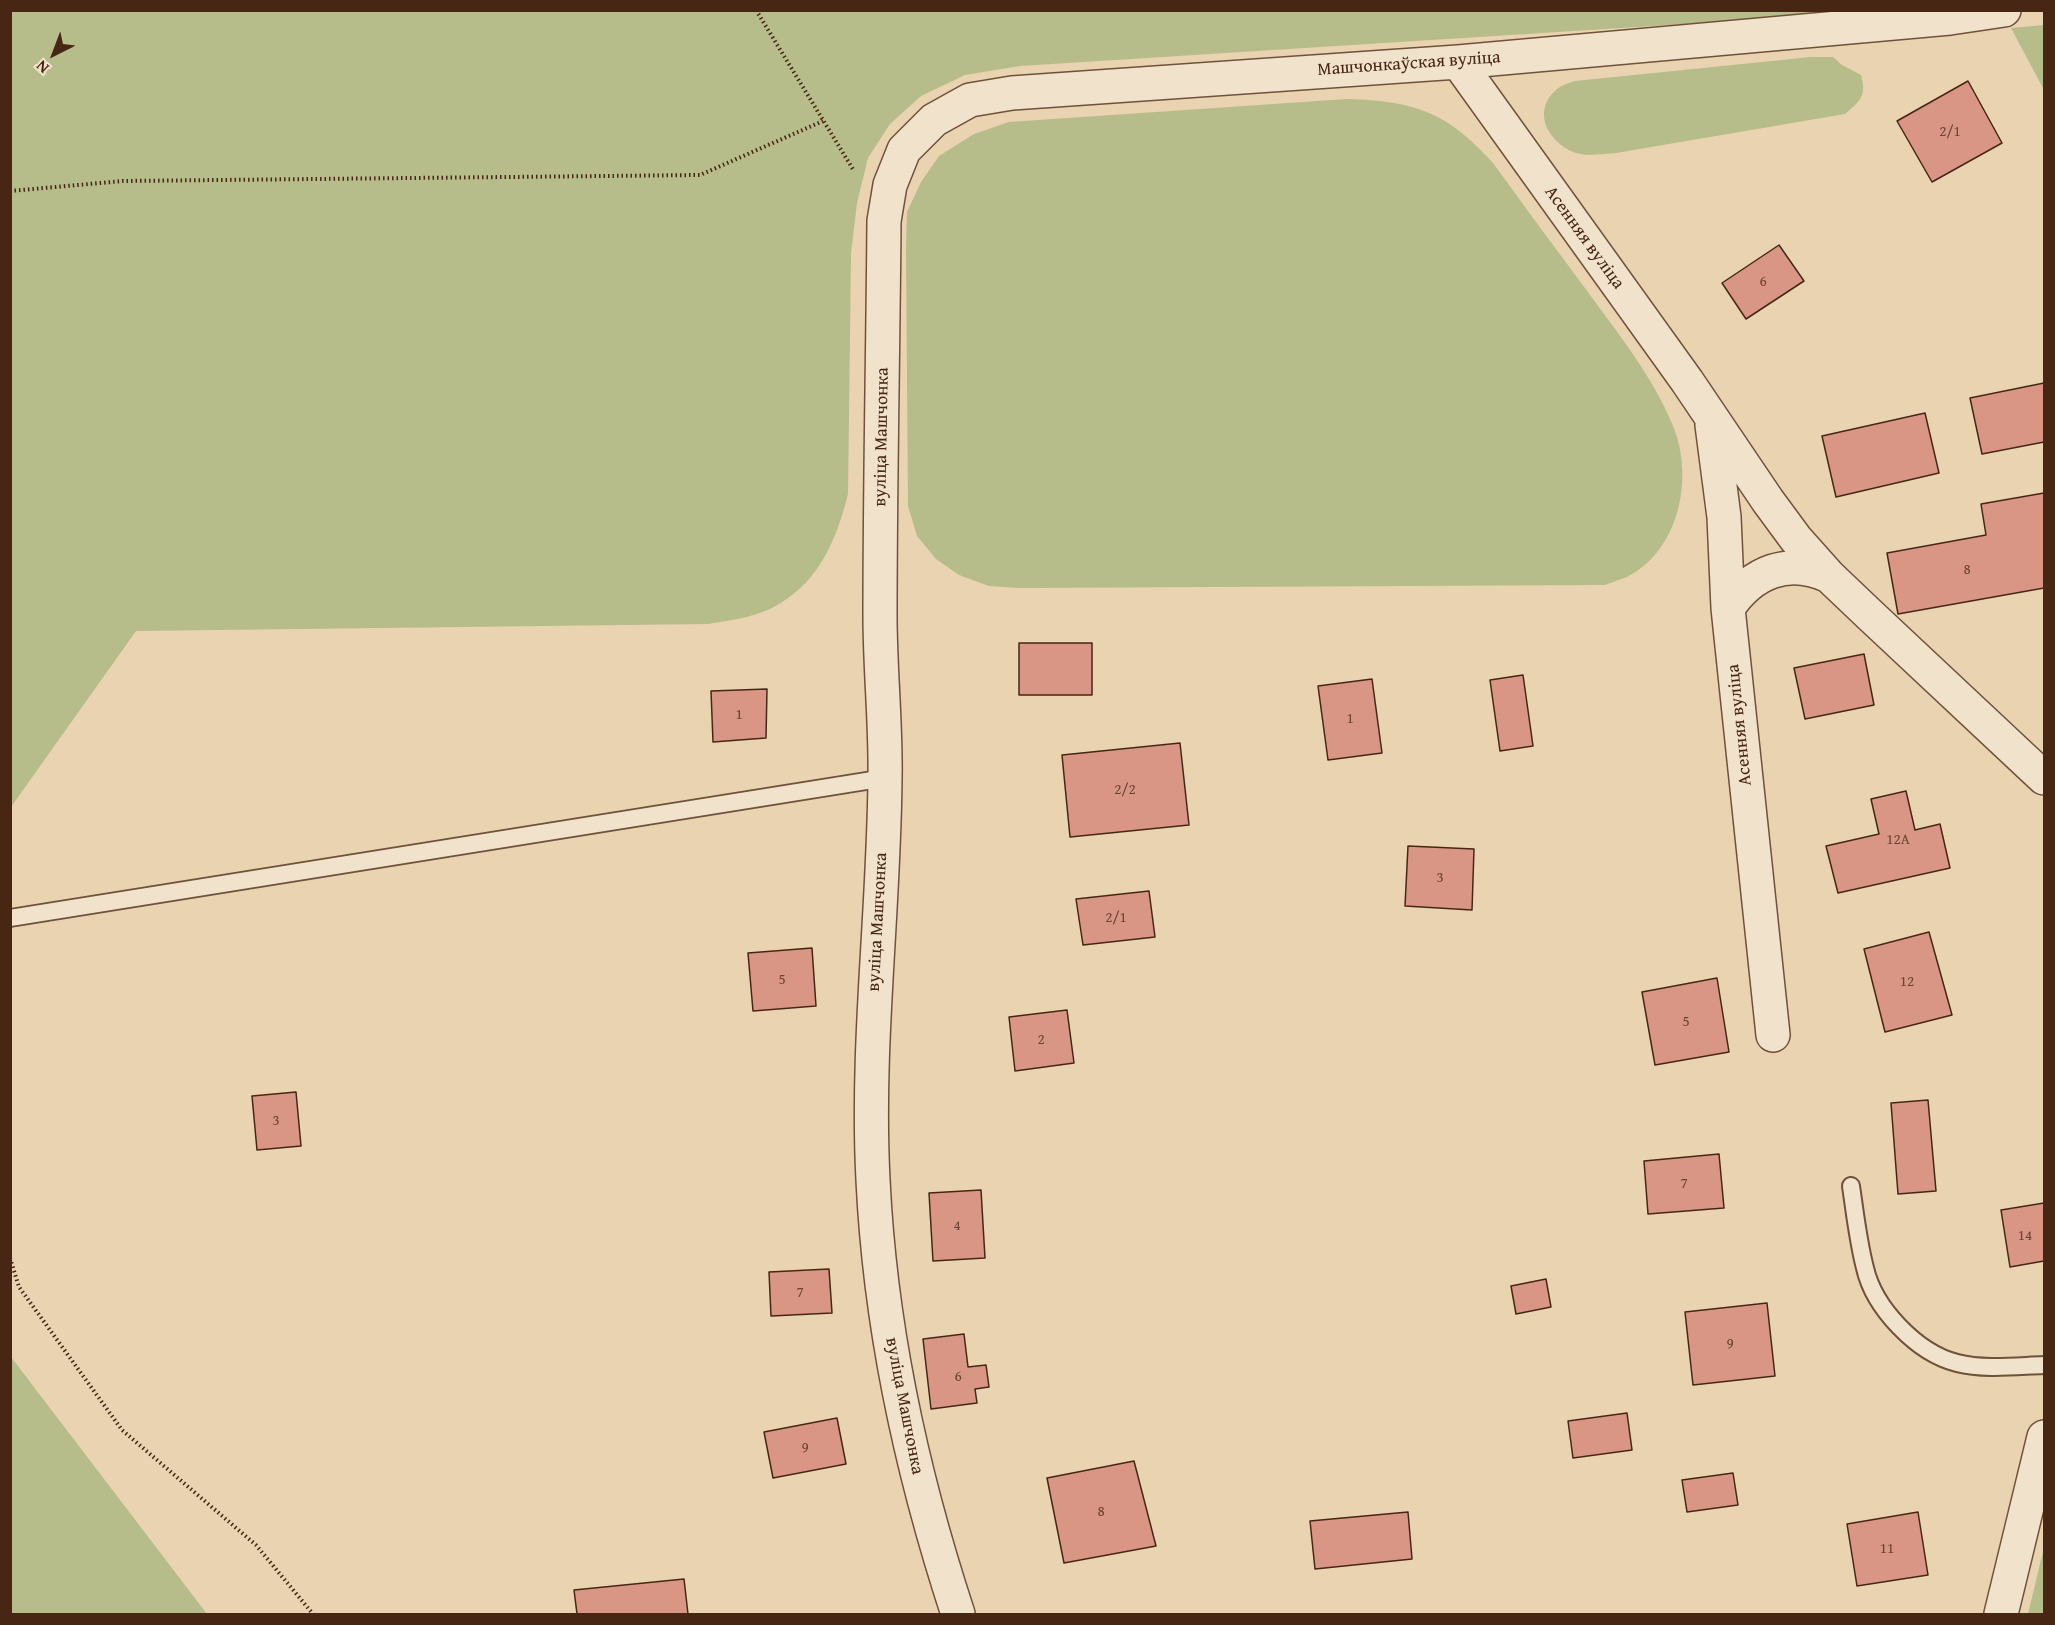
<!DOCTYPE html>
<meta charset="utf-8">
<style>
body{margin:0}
#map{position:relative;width:2055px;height:1625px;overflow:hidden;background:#e9d3b1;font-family:"Gentium Book Plus",serif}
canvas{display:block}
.frame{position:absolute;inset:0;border:12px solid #472714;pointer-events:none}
.north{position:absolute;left:24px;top:24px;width:60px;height:60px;-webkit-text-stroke:4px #f1e2cc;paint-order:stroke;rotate:222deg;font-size:16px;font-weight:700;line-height:24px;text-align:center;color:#472714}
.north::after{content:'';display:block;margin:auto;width:21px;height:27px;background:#472714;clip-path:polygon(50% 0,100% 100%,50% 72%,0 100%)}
</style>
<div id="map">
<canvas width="2055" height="1625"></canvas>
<div class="frame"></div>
<div class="north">N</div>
</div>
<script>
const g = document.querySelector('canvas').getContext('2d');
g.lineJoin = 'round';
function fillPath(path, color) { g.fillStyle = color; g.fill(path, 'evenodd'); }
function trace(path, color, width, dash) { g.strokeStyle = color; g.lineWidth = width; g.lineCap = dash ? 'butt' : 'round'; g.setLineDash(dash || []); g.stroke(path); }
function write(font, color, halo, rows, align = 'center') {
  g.font = font + ' "Gentium Book Plus",serif'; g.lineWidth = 6; g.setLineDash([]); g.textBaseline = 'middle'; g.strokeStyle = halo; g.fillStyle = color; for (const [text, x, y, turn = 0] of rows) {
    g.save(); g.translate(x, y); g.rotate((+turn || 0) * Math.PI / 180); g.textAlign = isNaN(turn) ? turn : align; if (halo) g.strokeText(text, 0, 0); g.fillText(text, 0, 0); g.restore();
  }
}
const green = new Path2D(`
 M 11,11 L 1850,11 L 1843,14 L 1020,66 L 965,75 L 921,96 L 890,124 L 868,158 L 857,203 L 851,253 L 848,494 C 837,538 820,580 779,604 C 758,617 732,620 708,624 L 136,631 L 11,807 Z
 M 2044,25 L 2044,90 L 2011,28 Z
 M 1811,57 L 1833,57 L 1842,65 L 1861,75 C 1867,96 1860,101 1845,114 L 1616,153 C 1602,154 1586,157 1573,152 C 1546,140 1532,110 1557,89 C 1562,85 1569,83 1575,81 Z
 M 1347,99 C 1415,101 1447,112 1493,163 C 1526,209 1560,254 1593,299 C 1622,339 1654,379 1673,426 C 1694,477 1680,550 1627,577 C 1620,580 1612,582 1605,585 L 1019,588 L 989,586 L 959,575 L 936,559 L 917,536 L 908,506 L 906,247 L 907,212 L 921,182 L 939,156 L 974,134 L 1009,122 Z
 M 11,1357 L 207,1614 L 11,1614 Z
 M 2044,1547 L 2044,1614 L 2028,1614 Z`);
const building = new Path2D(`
 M 1968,81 L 2002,143 L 1932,182 L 1897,121 Z
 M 1779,245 L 1804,281 L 1746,319 L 1722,283 Z
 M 2044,383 L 2044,442 L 1982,454 L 1970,398 Z
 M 1925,413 L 1939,473 L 1836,497 L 1822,436 Z
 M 2044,493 L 2044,588 L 1898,614 L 1887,553 L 1986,535 L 1981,504 Z
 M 1019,643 L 1092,643 L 1092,695 L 1019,695 Z
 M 1864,654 L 1874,705 L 1805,719 L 1794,668 Z
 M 1523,675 L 1533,746 L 1500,751 L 1490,680 Z
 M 1372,679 L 1382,753 L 1328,760 L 1318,686 Z
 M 767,689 L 766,738 L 713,742 L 711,691 Z
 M 1180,743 L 1189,825 L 1070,837 L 1062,755 Z
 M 1906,791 L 1915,830 L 1940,824 L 1950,868 L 1838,893 L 1826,846 L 1879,834 L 1871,799 Z
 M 1408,846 L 1474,849 L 1472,910 L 1405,906 Z
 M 1149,891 L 1155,937 L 1083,945 L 1076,899 Z
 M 1929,932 L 1952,1015 L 1885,1032 L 1864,949 Z
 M 812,948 L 816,1006 L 753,1011 L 748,953 Z
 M 1717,978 L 1729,1052 L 1655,1065 L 1642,992 Z
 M 1067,1010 L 1074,1063 L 1015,1071 L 1009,1017 Z
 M 296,1092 L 301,1146 L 257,1150 L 252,1096 Z
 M 1928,1100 L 1936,1191 L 1898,1194 L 1891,1103 Z
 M 1719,1154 L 1724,1208 L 1648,1214 L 1644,1161 Z
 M 981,1190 L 985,1258 L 933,1261 L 929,1193 Z
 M 2044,1203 L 2044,1261 L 2010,1267 L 2001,1210 Z
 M 829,1269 L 832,1313 L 771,1316 L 769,1272 Z
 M 1546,1279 L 1551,1307 L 1516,1314 L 1511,1286 Z
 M 1767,1303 L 1775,1376 L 1693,1385 L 1685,1312 Z
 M 964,1334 L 968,1367 L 986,1365 L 989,1387 L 975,1389 L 977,1403 L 931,1409 L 923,1339 Z
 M 1627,1413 L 1632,1450 L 1573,1458 L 1568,1421 Z
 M 837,1418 L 846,1464 L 773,1478 L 764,1432 Z
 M 1134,1461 L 1156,1546 L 1064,1563 L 1047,1478 Z
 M 1733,1473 L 1738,1505 L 1687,1512 L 1682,1480 Z
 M 1408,1512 L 1412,1559 L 1315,1569 L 1310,1521 Z
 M 1918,1512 L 1928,1575 L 1857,1586 L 1847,1524 Z
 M 684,1579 L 688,1614 L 577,1614 L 574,1590 Z`);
const path = new Path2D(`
 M 756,10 L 854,171
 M 10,191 L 123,181 L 700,175 L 823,121
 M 10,1258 L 19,1287 L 122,1430 L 256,1545 L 313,1614`);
const service = new Path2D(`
 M 10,918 L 885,778
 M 1851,1186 C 1855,1213 1858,1241 1865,1268 C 1874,1308 1917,1353 1957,1363 C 1985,1370 2016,1366 2044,1365`);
const minor = new Path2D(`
 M 1458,62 L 1687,381 L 1768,501 L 1796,539 L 1829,576 L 1870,615 L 2044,778
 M 1712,425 L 1724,517 L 1728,608 L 1773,1035
 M 1728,608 C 1752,572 1788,557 1829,576
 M 958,1614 C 912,1474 880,1327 873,1180 C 866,1045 884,912 885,778 C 886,724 880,670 880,616 C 880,484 883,352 884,221 L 890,185 L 904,150 L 934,120 L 970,100 L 1012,93 L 1458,62 L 1950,18 L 2004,10
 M 2001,1614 L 2044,1437`);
const numberNames = [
 ["2/1",1950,132],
 ["6",1763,282],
 ["8",1967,570],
 ["1",739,715],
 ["1",1350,719],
 ["2/2",1125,790],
 ["12А",1898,840],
 ["3",1440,878],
 ["2/1",1116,918],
 ["5",782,980],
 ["12",1907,982],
 ["5",1686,1022],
 ["2",1041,1040],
 ["3",276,1121],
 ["7",1684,1184],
 ["4",957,1226],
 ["14",2025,1236],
 ["7",800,1293],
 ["9",1730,1344],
 ["6",958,1377],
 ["9",805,1448],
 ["8",1101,1512],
 ["11",1887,1549]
];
const streetNames = [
 ["Машчонкаўская вуліца",1409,64,-4],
 ["Асенняя вуліца",1584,238,54],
 ["вуліца Машчонка",882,437,-89],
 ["Асенняя вуліца",1740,725,-96],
 ["вуліца Машчонка",878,922,-87],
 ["вуліца Машчонка",904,1406,79]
];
fillPath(green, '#b7bc8b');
fillPath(building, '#d99684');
trace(building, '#472714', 1.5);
trace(service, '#70523b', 20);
trace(minor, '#70523b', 36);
trace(path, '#472714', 4, [1.5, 3]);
trace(service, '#f1e2cc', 16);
trace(minor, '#f1e2cc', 33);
write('15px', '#6c4330', null, numberNames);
write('18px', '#472714', '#f1e2cc', streetNames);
</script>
